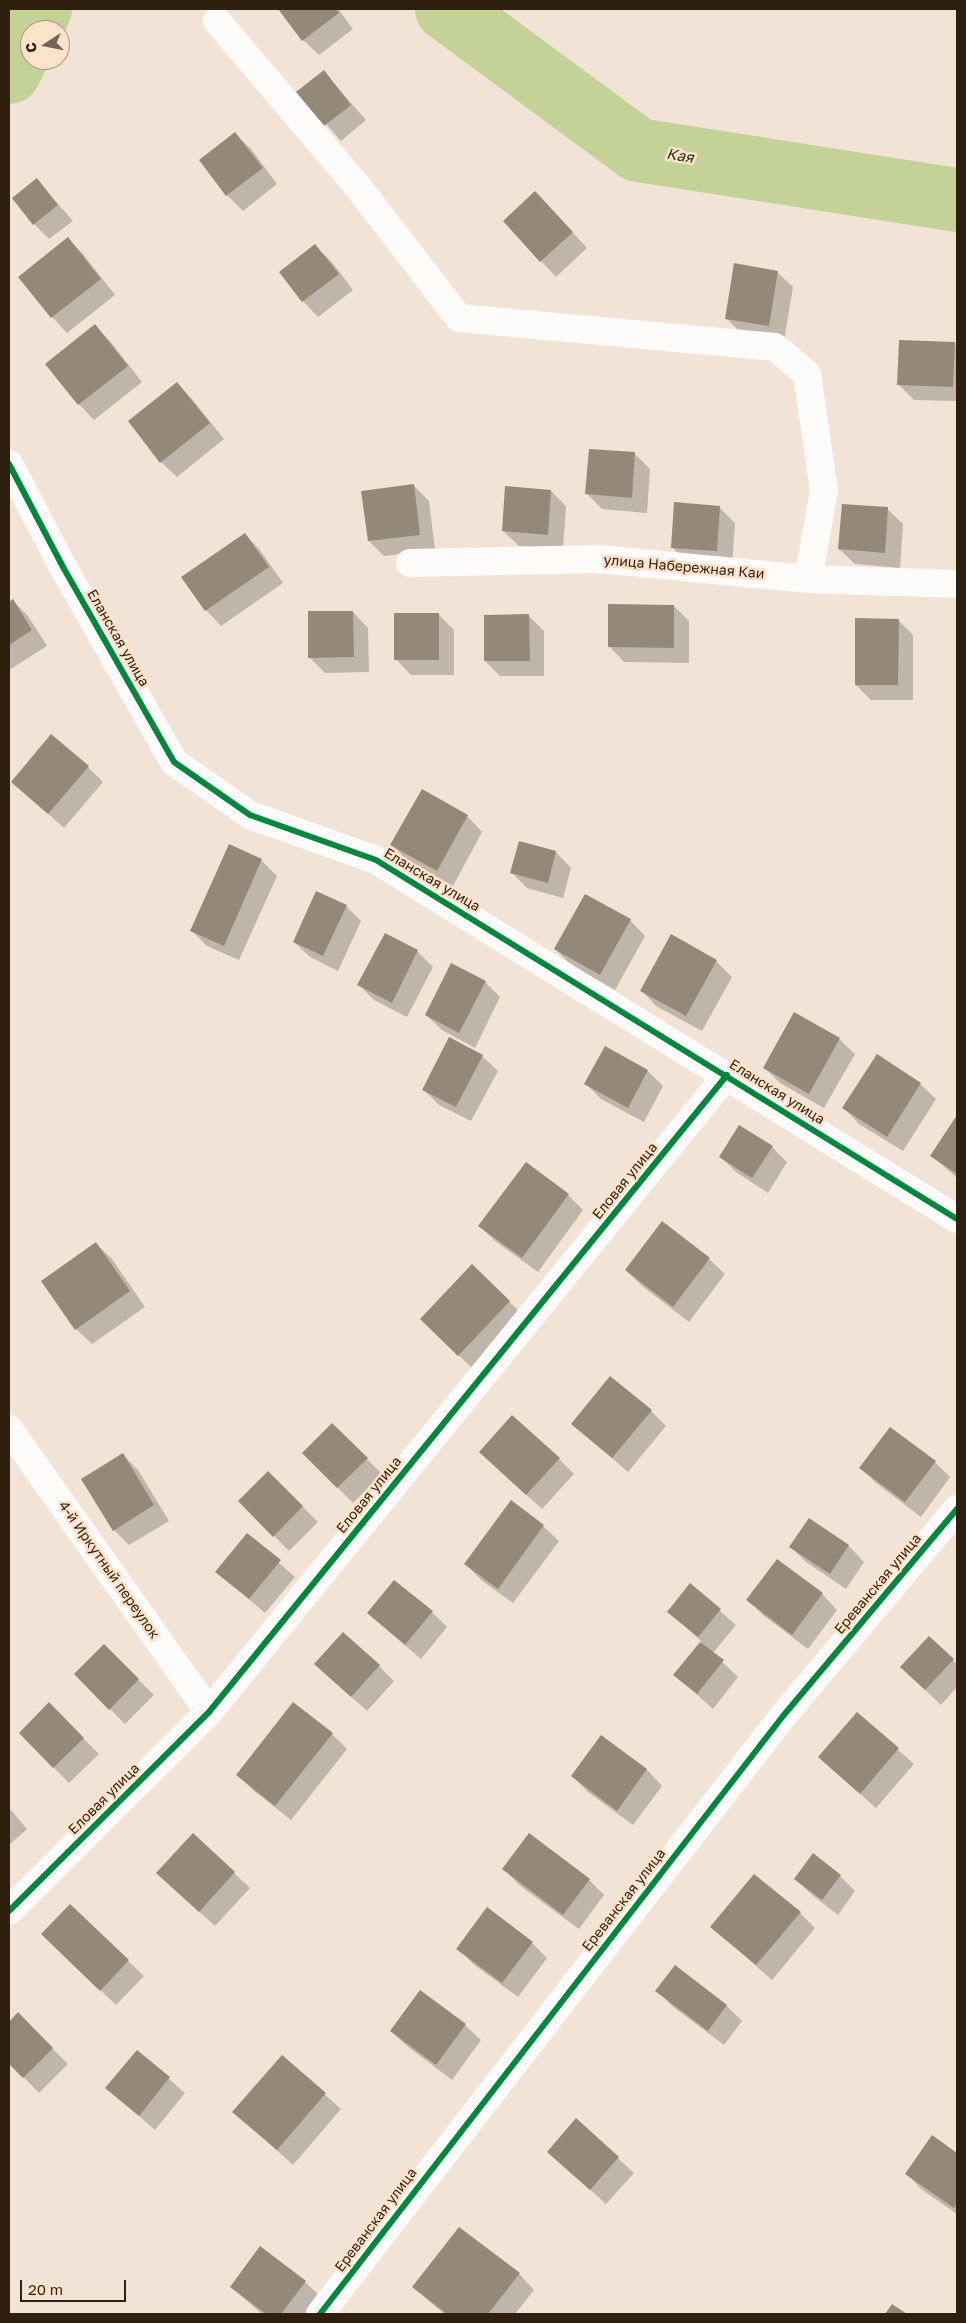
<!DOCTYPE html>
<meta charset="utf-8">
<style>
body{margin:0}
#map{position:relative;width:966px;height:2323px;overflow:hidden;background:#f1e3d6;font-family:"Golos Text",sans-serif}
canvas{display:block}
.frame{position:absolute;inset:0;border:10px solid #2f1f0f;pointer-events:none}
.north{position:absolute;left:20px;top:20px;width:50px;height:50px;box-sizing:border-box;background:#fde2ca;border:1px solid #ab947f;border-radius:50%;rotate:259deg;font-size:14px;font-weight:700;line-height:20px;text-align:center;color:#2f1f0f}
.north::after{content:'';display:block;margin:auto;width:18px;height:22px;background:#736455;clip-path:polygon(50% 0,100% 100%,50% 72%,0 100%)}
.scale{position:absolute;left:20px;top:2280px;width:106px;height:22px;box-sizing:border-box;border:2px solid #2f1f0f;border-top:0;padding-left:6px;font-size:15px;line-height:18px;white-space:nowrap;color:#2f1f0f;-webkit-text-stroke:4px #fde2ca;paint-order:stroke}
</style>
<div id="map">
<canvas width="966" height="2323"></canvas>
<div class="frame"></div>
<div class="north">С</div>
<div class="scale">20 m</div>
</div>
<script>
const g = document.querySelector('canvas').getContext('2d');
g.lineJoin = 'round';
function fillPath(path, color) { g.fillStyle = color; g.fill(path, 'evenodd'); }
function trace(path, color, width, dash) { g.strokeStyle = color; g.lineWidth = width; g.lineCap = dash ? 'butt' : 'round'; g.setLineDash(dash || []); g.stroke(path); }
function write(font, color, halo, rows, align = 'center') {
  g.font = font + ' "Golos Text",sans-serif'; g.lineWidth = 5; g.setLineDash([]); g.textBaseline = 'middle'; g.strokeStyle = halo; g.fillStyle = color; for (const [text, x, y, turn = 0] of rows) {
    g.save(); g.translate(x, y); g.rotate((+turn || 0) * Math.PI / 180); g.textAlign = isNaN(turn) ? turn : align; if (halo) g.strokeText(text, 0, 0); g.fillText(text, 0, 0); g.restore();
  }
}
const shadow = new Path2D(`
 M 279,9 L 338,9 L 353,29 L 319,55 L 303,40 Z
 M 323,71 L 366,120 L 341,141 L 298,92 Z
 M 235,134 L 251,149 L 277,184 L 243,211 L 227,195 L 200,160 Z
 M 37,180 L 73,221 L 49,239 L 34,224 Z
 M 535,192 L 587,248 L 556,277 L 541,261 Z
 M 68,239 L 83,254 L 115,295 L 67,333 L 52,317 Z
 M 315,246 L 331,261 L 353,290 L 318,317 L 303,301 Z
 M 777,272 L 793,287 L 784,341 L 742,334 L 726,318 Z
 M 95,326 L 110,341 L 142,382 L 94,420 L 79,404 L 46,364 Z
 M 954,343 L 957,347 L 957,401 L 914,400 L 898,384 Z
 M 177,383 L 192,399 L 224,439 L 177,477 L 161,462 Z
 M 635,454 L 650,469 L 647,513 L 602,509 L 587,494 Z
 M 413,485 L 429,501 L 435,550 L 384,556 L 369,541 Z
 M 551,491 L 566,506 L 563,550 L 519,546 L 503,531 Z
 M 719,507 L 735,523 L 732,566 L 687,563 L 672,547 Z
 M 887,509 L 903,524 L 900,568 L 855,564 L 839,549 Z
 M 245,534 L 260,550 L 283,583 L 221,626 L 206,610 L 183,577 Z
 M 13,601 L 28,616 L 47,646 L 9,670 L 9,603 Z
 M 674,606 L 689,621 L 689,663 L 624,662 L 609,646 Z
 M 353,612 L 368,628 L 369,672 L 325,673 L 309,657 Z
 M 438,614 L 454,630 L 454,675 L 411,675 L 396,659 Z
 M 528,615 L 544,631 L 544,676 L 500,676 L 485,661 Z
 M 898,620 L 913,635 L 913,700 L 871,700 L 856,685 Z
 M 88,767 L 103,782 L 64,828 L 13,782 Z
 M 467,816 L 482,832 L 453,886 L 407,860 L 392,845 Z
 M 520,842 L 556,852 L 571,868 L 563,898 L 527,888 L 511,872 Z
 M 229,846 L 261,860 L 277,876 L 239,960 L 207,946 L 192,931 Z
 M 346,906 L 361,921 L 338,971 L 310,957 L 294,942 Z
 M 630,920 L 645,936 L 615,990 L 571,965 L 555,949 Z
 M 385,934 L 417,951 L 433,967 L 407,1017 L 374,1000 L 359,985 Z
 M 716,961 L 732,977 L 702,1031 L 656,1006 L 641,990 Z
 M 485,982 L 500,997 L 475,1048 L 442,1030 L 426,1015 Z
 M 839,1039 L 855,1054 L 824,1108 L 780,1083 L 764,1067 Z
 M 605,1048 L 648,1071 L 663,1086 L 644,1122 L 601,1099 L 586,1084 Z
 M 482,1056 L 498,1071 L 471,1121 L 439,1105 L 423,1089 Z
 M 877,1056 L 920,1084 L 936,1099 L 903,1151 L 859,1124 L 844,1108 Z
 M 957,1117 L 957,1178 L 932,1156 Z
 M 772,1147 L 787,1162 L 768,1193 L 736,1172 L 721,1157 Z
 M 568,1195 L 583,1210 L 538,1272 L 495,1241 L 480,1226 Z
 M 662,1223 L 709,1259 L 725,1274 L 689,1322 L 642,1286 L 626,1270 Z
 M 96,1244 L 112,1259 L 145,1307 L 92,1344 L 76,1329 Z
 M 472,1266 L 525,1317 L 474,1370 L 437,1334 Z
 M 651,1411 L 666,1426 L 628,1472 L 573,1424 Z
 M 332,1424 L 382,1474 L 353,1503 L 303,1453 Z
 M 123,1455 L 138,1470 L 169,1521 L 129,1545 L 114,1530 Z
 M 559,1459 L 574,1474 L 542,1509 L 496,1467 Z
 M 935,1462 L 950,1477 L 921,1517 L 876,1483 L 861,1468 Z
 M 268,1472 L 318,1522 L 289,1551 L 240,1501 Z
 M 809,1520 L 849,1546 L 864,1562 L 846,1589 L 806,1562 L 791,1547 Z
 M 543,1526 L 559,1541 L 513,1603 L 481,1580 L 466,1564 Z
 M 247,1535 L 295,1577 L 265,1613 L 217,1572 Z
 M 690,1585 L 736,1625 L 713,1653 L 738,1677 L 713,1709 L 675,1675 L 702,1642 L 668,1611 Z
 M 822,1594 L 837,1610 L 808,1649 L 763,1615 L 748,1600 Z
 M 432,1612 L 447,1627 L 421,1659 L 368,1613 Z
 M 929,1638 L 957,1664 L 957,1687 L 941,1705 L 917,1682 Z
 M 104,1646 L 154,1695 L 125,1724 L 75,1674 Z
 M 315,1664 L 379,1666 L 394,1681 L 367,1711 Z
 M 49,1704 L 99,1754 L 69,1783 L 20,1733 Z
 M 857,1713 L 914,1764 L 876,1808 L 819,1757 Z
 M 332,1734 L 347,1749 L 291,1820 L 253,1790 L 238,1775 Z
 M 601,1737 L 647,1770 L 662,1786 L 633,1825 L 588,1792 L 572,1776 Z
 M 9,1808 L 27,1829 L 9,1845 Z
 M 504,1869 L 589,1880 L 604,1895 L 579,1929 L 519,1885 Z
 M 234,1873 L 250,1888 L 215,1926 L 173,1888 Z
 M 840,1876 L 855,1891 L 838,1915 L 811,1894 L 795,1879 Z
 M 70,1906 L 144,1976 L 116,2005 L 58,1949 Z
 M 800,1913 L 815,1928 L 772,1980 L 712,1927 Z
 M 532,1943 L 547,1958 L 518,1997 L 473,1964 L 458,1948 Z
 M 675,1967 L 727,2006 L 742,2021 L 724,2045 L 672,2006 L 657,1990 Z
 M 421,1991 L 465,2025 L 481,2040 L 452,2080 L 407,2046 L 391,2031 Z
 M 18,2014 L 68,2064 L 39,2093 L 9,2062 L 9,2024 Z
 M 137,2051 L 185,2093 L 155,2130 L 107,2088 Z
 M 282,2056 L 341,2109 L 293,2165 L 234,2112 Z
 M 576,2120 L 634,2173 L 606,2204 L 548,2152 Z
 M 932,2137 L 957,2154 L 957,2214 L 921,2189 L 906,2173 Z
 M 519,2274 L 534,2290 L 515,2314 L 444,2314 L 413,2287 Z
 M 305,2282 L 321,2297 L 308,2314 L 262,2314 L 231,2287 Z`);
const river = new Path2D(`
 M 447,9 L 638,150 L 957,200
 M 9,72 L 40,9`);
const building = new Path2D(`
 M 278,9 L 336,9 L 339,13 L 302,41 Z
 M 324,70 L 351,105 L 324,126 L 296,92 Z
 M 235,132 L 263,168 L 226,196 L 199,160 Z
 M 37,178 L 58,205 L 33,225 L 12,198 Z
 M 535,191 L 573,232 L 540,262 L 503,221 Z
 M 68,237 L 101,279 L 51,318 L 18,277 Z
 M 315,244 L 339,274 L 302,302 L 279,272 Z
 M 734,263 L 778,271 L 769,326 L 725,319 Z
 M 95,324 L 128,366 L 78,405 L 45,364 Z
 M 899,340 L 955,342 L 953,387 L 897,385 Z
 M 177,382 L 210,423 L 160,463 L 128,421 Z
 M 589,449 L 635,452 L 632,498 L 585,494 Z
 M 414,484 L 420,535 L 368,541 L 361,491 Z
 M 505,486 L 551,490 L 548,535 L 502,531 Z
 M 674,502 L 720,506 L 717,551 L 671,548 Z
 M 842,504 L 888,507 L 885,553 L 838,549 Z
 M 245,533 L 269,567 L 205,611 L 181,577 Z
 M 13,599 L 32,630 L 9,645 L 9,602 Z
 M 608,604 L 674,605 L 674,648 L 608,647 Z
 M 308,611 L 353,611 L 354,657 L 308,658 Z
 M 394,613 L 439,613 L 439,660 L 394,660 Z
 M 529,614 L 530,661 L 484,661 L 484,615 Z
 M 855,618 L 899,619 L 898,685 L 855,685 Z
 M 51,734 L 89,766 L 48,814 L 11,782 Z
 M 422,789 L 468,815 L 437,871 L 390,845 Z
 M 519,841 L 556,851 L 548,883 L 510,873 Z
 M 229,844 L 262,859 L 224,946 L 190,931 Z
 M 316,891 L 347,905 L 323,956 L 293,942 Z
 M 585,894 L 631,919 L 600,975 L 554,949 Z
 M 385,933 L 418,950 L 392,1003 L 357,985 Z
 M 671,934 L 717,960 L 686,1016 L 640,991 Z
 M 451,963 L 486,981 L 459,1033 L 425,1015 Z
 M 794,1012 L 840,1038 L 809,1094 L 763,1068 Z
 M 449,1037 L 483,1055 L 456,1107 L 422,1090 Z
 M 605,1046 L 648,1070 L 628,1108 L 584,1084 Z
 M 877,1054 L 921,1083 L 887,1137 L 842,1108 Z
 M 957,1115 L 957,1174 L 930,1156 Z
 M 739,1125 L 773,1146 L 752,1178 L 719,1157 Z
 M 526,1162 L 569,1194 L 522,1258 L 478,1226 Z
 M 662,1221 L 710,1258 L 673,1307 L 625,1270 Z
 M 96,1242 L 130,1291 L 75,1330 L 41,1281 Z
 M 472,1264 L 510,1301 L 458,1356 L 420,1319 Z
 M 610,1376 L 652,1410 L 612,1458 L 571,1424 Z
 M 512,1415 L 560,1458 L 526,1495 L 479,1452 Z
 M 332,1423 L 368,1458 L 337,1488 L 302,1453 Z
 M 890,1427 L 936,1461 L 905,1502 L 859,1468 Z
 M 123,1453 L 154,1505 L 113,1531 L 81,1479 Z
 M 268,1471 L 303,1506 L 273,1537 L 238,1501 Z
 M 511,1500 L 544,1525 L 498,1589 L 464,1564 Z
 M 809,1518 L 849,1545 L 830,1574 L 789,1547 Z
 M 247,1533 L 281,1560 L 249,1599 L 215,1572 Z
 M 777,1559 L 823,1593 L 792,1635 L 746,1600 Z
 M 394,1580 L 433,1611 L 405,1645 L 367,1613 Z
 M 690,1583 L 721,1609 L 698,1637 L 667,1612 Z
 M 343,1632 L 380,1665 L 351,1697 L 314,1664 Z
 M 929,1636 L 954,1659 L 925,1690 L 900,1667 Z
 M 700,1642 L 724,1660 L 697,1694 L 673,1675 Z
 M 104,1644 L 139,1679 L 109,1710 L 74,1674 Z
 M 49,1702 L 84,1738 L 53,1768 L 19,1733 Z
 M 293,1702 L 333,1733 L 275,1806 L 236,1775 Z
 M 857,1712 L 899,1748 L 860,1794 L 818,1757 Z
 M 601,1735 L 647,1769 L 617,1811 L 571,1776 Z
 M 193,1833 L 235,1872 L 199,1912 L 156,1873 Z
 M 529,1833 L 590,1879 L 563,1915 L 502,1869 Z
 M 813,1853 L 841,1875 L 822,1900 L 794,1879 Z
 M 754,1874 L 801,1912 L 756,1965 L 710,1927 Z
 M 70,1904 L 129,1960 L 100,1991 L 41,1934 Z
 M 487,1907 L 533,1942 L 502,1983 L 456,1949 Z
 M 675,1965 L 727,2005 L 708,2031 L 655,1991 Z
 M 420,1990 L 466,2024 L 436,2065 L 390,2031 Z
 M 18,2012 L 53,2048 L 23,2078 L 9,2064 L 9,2022 Z
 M 137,2050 L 170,2077 L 139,2116 L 105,2088 Z
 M 282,2055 L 326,2093 L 277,2150 L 232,2112 Z
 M 576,2118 L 619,2157 L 590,2190 L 547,2152 Z
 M 932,2135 L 957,2153 L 957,2203 L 954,2208 L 905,2174 Z
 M 459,2227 L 520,2273 L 488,2314 L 447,2314 L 412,2287 Z
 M 260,2246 L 306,2281 L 281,2314 L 266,2314 L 230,2287 Z
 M 892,2304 L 907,2314 L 885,2314 Z`);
const minor = new Path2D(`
 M 217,21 L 358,187 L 459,318 L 775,347 L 807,374 L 824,491 L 808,579
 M 9,464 L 63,567 L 174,762 L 250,815 L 376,860 L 957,1219
 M 410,563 L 599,559 L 808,579 L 957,584
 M 9,1429 L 209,1712
 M 9,1911 L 209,1712 L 727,1075
 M 320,2314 L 783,1716 L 957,1509`);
const cycleway = new Path2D(`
 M 9,464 L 63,567 L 174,762 L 250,815 L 376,860 L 957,1219
 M 9,1911 L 209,1712 L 727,1075
 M 320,2314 L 783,1716 L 957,1509`);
const streetNames = [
 ["улица Набережная Каи",684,567,5],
 ["Еланская улица",118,638,60],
 ["Еланская улица",432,880,31],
 ["Еланская улица",777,1092,32],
 ["Еловая улица",625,1181,-51],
 ["Еловая улица",369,1495,-51],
 ["4-й Иркутный переулок",109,1570,55],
 ["Ереванская улица",878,1584,-50],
 ["Еловая улица",104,1799,-45],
 ["Ереванская улица",624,1900,-52],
 ["Ереванская улица",376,2220,-53]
];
const waterNames = [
 ["Кая",680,156,9]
];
fillPath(shadow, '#0003');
trace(river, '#c4d298', 64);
fillPath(building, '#948979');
trace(minor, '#fdfbf9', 28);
trace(cycleway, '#00873e', 6);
write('14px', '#2f1f0f', '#fde2ca', streetNames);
write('italic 15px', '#273111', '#fde2ca', waterNames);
</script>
